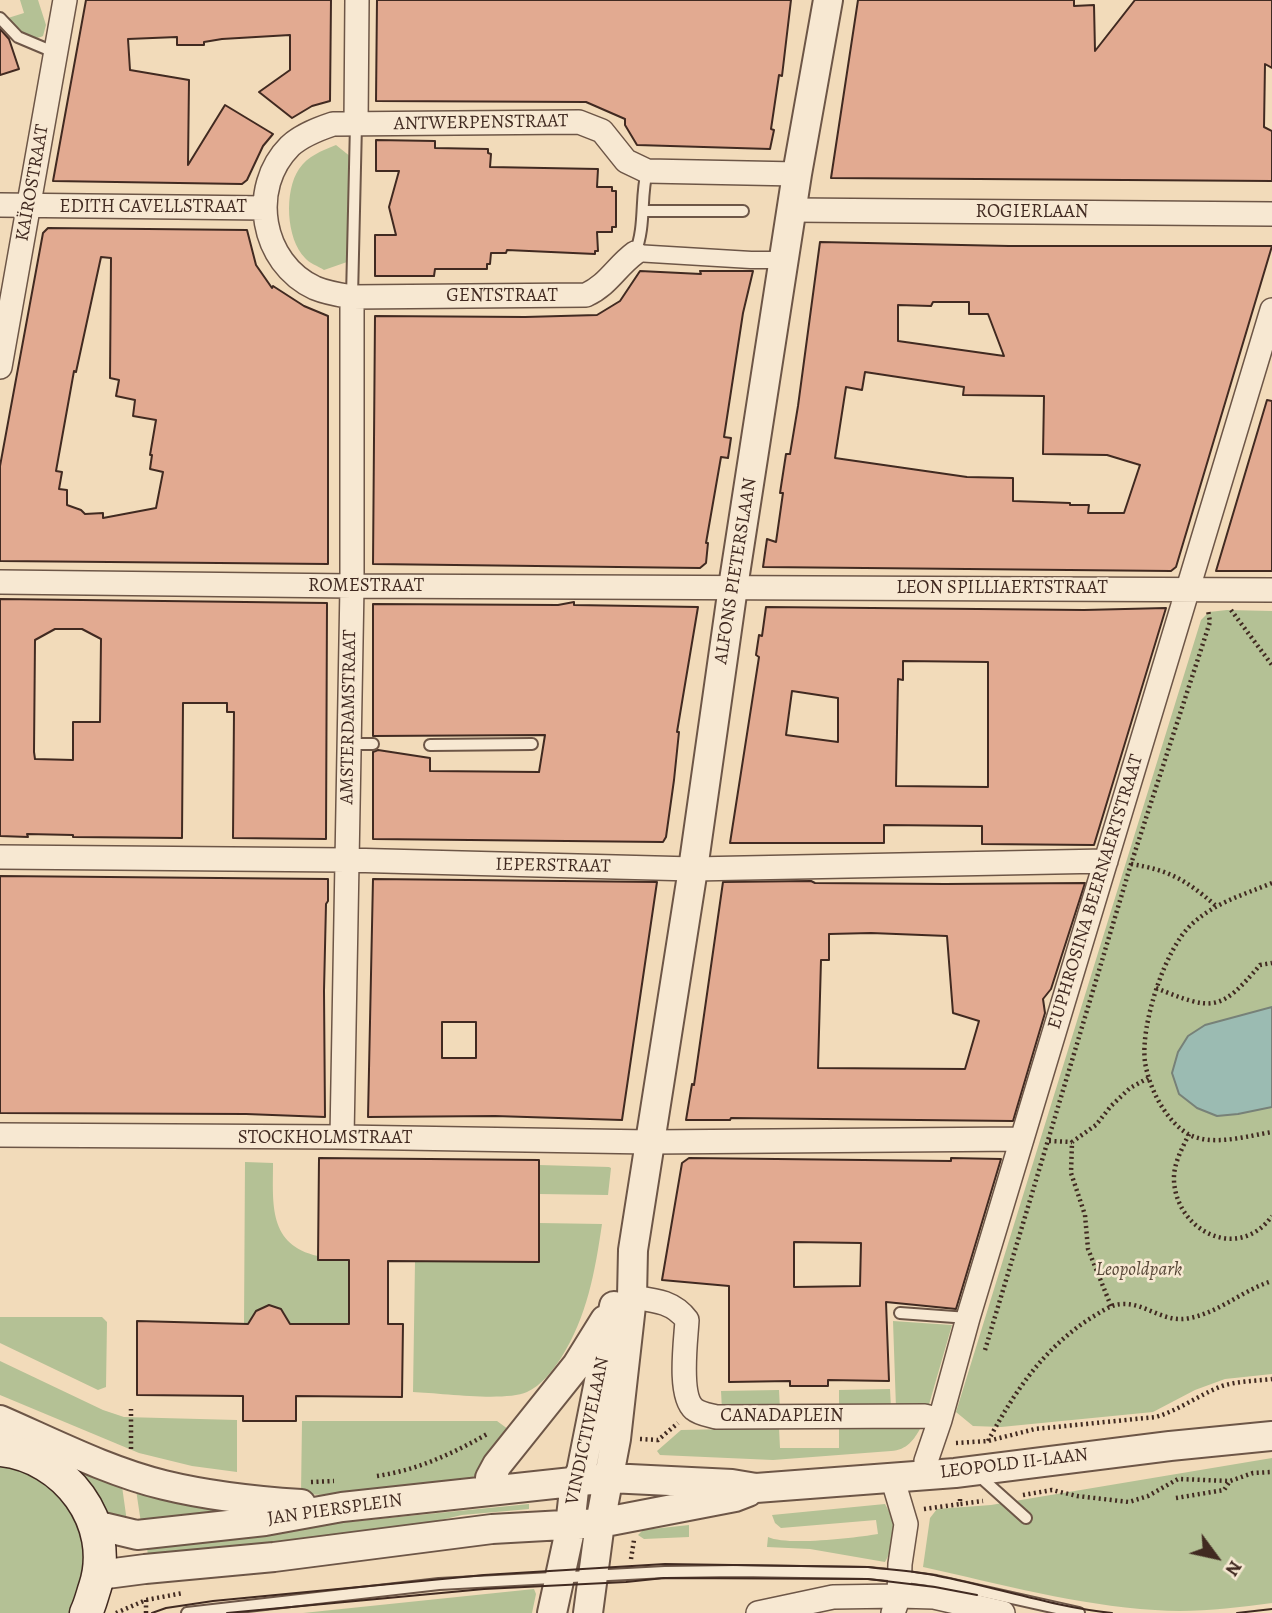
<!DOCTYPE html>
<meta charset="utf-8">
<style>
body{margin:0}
#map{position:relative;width:1272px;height:1613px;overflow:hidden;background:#f2dbba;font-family:Alegreya,serif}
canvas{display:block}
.north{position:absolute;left:1181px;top:1522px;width:70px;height:70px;-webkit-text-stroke:5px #f7e8d2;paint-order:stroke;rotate:123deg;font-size:19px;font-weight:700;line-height:28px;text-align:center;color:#412a21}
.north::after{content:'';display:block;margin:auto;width:24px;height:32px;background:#412a21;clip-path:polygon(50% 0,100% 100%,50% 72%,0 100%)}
</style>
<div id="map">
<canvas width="1272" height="1613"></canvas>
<div class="north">N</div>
</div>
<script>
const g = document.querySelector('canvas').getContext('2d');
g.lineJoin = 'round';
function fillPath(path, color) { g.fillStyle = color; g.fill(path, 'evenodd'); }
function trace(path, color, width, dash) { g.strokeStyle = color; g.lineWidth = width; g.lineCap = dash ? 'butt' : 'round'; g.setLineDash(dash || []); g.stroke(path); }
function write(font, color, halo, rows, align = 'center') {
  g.font = font + ' Alegreya,serif'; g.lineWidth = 5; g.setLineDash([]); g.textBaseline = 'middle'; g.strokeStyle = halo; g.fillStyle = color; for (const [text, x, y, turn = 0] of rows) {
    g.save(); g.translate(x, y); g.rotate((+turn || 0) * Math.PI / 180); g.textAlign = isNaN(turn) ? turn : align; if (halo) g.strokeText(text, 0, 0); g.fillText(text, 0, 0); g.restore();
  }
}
const green = new Path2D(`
 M 20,0 L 38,0 L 46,25 L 43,36 C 30,43 16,28 8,18 L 24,13 Z
 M 336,145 L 351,157 L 347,262 L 324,270 C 318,266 309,263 305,258 C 286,239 284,191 299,169 C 308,156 321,151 336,145 Z
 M 1227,610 L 1272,611 L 1272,1374 L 1225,1379 L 1195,1390 L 1153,1412 L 1001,1427 L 973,1426 L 956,1412 L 1201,620 L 1209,612 Z
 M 245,1162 L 273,1163 C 273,1204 268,1245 318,1256 L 318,1260 L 349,1260 L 349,1324 L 288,1324 C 287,1312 280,1307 269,1305 L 256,1311 L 251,1324 L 244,1324 Z
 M 539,1165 L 609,1167 L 611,1168 L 608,1195 L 539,1194 Z
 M 539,1223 L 602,1224 C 595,1272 587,1317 561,1358 C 552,1371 541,1386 527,1392 C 504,1402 440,1393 413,1392 L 415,1262 L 538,1262 Z
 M 0,1317 L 102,1317 L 107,1322 L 106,1387 L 98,1390 L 0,1343 Z
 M 893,1321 L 952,1325 L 928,1408 L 896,1408 Z
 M 0,1361 L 103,1410 L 124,1417 L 237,1420 L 237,1472 L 192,1466 L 139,1453 L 0,1395 Z
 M 890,1389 L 891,1408 L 839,1409 L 839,1390 Z
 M 779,1390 L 780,1410 L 722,1410 L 721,1391 Z
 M 302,1421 L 497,1421 L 512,1432 L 475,1476 L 450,1487 L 324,1495 L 301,1494 Z
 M 921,1427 C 914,1440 907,1450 891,1451 L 773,1460 L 660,1455 L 657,1451 L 681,1430 L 779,1428 L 780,1448 L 839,1448 L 839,1428 Z
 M 1272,1458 L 1272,1603 C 1233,1608 1194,1613 1155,1610 C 1076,1605 1000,1584 923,1567 L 930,1518 L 937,1509 L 991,1505 Z
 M 65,1462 L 121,1479 L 127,1522 L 109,1513 L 102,1507 Z
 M 0,1466 C 47,1470 81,1510 86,1555 C 88,1570 77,1598 73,1613 L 0,1613 Z
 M 135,1483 L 257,1509 L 141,1523 Z
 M 529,1504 L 529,1509 L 462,1515 L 402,1529 L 148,1555 L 146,1542 Z
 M 885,1504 C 897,1524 897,1541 885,1562 L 810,1549 L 767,1547 L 768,1537 C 787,1546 854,1538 878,1534 L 876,1520 L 781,1528 L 775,1523 L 772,1515 Z
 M 689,1525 L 689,1537 L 644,1539 L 638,1535 L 643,1530 Z
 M 534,1589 L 536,1594 L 532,1613 L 303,1613 Z`);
const water = new Path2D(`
 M 1272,1007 L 1272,1107 L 1238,1114 L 1217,1116 L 1197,1108 L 1179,1094 L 1172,1073 L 1178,1052 L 1188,1036 L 1205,1025 Z`);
const building = new Path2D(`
 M 86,0 L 331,0 L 330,101 L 312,106 L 292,118 L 259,92 L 290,70 L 290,35 L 222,39 L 204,42 L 204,45 L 177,45 L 177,37 L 128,39 L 130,70 L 189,80 L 188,165 L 225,105 L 273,134 L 263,146 L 247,180 L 242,184 L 53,181 Z
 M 377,0 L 791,0 L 782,76 L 779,75 L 771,129 L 774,130 L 770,149 L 637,145 L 625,125 L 625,119 L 586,102 L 376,101 Z
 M 858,0 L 1074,0 L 1074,6 L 1094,5 L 1095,51 L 1135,0 L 1272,0 L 1272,68 L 1265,64 L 1264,127 L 1272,131 L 1272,181 L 831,178 Z
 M 0,29 L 9,39 L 19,69 L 0,75 Z
 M 376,140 L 435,141 L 435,148 L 488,149 L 488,153 L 491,154 L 490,167 L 598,169 L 597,187 L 612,187 L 612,191 L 616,191 L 616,227 L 612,227 L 612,232 L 597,232 L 598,251 L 595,251 L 595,254 L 507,250 L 506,253 L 491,253 L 490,264 L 487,264 L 487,269 L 435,269 L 434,276 L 375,276 L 375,235 L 396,235 L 389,207 L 399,171 L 376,171 Z
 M 48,228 L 247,230 L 256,265 L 272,288 L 273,286 L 304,306 L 328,316 L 328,564 L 0,561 L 0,466 L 43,233 ZM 101,257 L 111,258 L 110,378 L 119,380 L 116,396 L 135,400 L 133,416 L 156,420 L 150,455 L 152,455 L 150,469 L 163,472 L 156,508 L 103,518 L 103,513 L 85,514 L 81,510 L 67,505 L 67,490 L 59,489 L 62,472 L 56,471 L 74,371 L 76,372 Z
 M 820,242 L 1009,246 L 1272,246 L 1176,567 L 1171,571 L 763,567 L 767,539 L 776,542 L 783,493 L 780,493 L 786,454 L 790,454 L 798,406 ZM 933,302 L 969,302 L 969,314 L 988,314 L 1004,356 L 898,341 L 898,305 L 931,306 ZM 865,372 L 964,387 L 963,395 L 1044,396 L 1043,454 L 1107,455 L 1140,465 L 1124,513 L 1088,513 L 1089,505 L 1070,505 L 1070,503 L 1013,501 L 1013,478 L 967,477 L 835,458 L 846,387 L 862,390 Z
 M 640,271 L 701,274 L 700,271 L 753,271 L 743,313 L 724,437 L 731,438 L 728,458 L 721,457 L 706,543 L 708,543 L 706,563 L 700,568 L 373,564 L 375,316 L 525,317 L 597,315 L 620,301 Z
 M 1267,400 L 1272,401 L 1272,571 L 1216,571 Z
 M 0,599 L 327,603 L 326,839 L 233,838 L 234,712 L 227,712 L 227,703 L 183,703 L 182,838 L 73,837 L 73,835 L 27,834 L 28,837 L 0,836 ZM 55,629 L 82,629 L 101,639 L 100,722 L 73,722 L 73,760 L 35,759 L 34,752 L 35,640 Z
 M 574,602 L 574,605 L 698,607 L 677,732 L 679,732 L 674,780 L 666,837 L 663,842 L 373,839 L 373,752 L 378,750 L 430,758 L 430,771 L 539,772 L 545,735 L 373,736 L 373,604 L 558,605 Z
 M 766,607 L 1084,610 L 1166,608 L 1094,845 L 982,844 L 982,826 L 884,825 L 884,843 L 730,843 L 759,657 L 756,655 L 759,635 L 762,636 ZM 903,661 L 988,662 L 988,787 L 896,786 L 898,679 L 903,680 ZM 792,691 L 838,698 L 838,742 L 786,735 Z
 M 0,876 L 328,879 L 328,901 L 326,904 L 324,991 L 325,1117 L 246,1114 L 0,1113 Z
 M 373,879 L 657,882 L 622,1120 L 495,1116 L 368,1117 ZM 442,1022 L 476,1022 L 476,1058 L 442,1058 Z
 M 811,881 L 815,883 L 945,884 L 1085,883 L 1051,989 L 1043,999 L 1045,1013 L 1013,1121 L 731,1118 L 730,1120 L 686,1120 L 692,1084 L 694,1085 L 723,882 ZM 871,933 L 947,936 L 953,1013 L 979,1021 L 965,1069 L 818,1068 L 821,960 L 829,960 L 829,934 Z
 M 319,1158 L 539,1160 L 539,1262 L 388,1261 L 388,1324 L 403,1324 L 402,1397 L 296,1396 L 296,1421 L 243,1421 L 243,1396 L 137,1395 L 137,1321 L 248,1324 L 256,1311 L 269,1305 L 281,1309 L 290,1324 L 349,1324 L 349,1260 L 318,1260 Z
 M 689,1158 L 951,1161 L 951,1158 L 1001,1159 L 956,1309 L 886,1302 L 889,1381 L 828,1380 L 828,1386 L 790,1386 L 790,1381 L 729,1382 L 729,1286 L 662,1280 L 682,1163 ZM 794,1242 L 861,1243 L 860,1286 L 794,1287 Z`);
const path = new Path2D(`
 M 1231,610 L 1272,665
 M 1131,864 C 1169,870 1186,880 1215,905
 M 1272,883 C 1243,895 1216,902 1192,924 C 1165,948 1140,1026 1145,1062 C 1149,1088 1165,1120 1188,1134 C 1212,1147 1247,1136 1272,1132
 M 1156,988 C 1213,1011 1220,1012 1260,965 L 1272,963
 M 1189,1134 C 1182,1149 1173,1164 1174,1181 C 1177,1232 1239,1262 1272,1216
 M 1049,1141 L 1072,1142
 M 1111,1306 L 1088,1249 L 1085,1215 L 1071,1173 L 1072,1142 L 1096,1125 L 1111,1106 L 1130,1088 L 1150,1077
 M 985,1350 L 1131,864 L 1210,622 L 1208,610
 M 640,1439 L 658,1440 L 678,1423
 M 988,1441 C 1015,1391 1044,1347 1094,1316 C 1103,1311 1111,1304 1123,1304 C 1146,1303 1164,1324 1190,1318 C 1220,1312 1243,1290 1272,1281
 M 956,1443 L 988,1441 L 1035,1429 L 1156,1417 C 1179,1410 1199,1395 1222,1386 C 1238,1381 1255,1381 1272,1379
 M 131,1449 L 131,1409
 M 377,1476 C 418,1470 454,1453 489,1433
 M 311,1482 L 334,1481
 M 1023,1495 L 1052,1490 L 1077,1496 L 1129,1502 L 1148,1496 L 1178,1479 L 1230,1481 L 1253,1473 L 1272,1472
 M 1176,1498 L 1224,1490 L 1230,1481
 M 960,1499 L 960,1504 L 983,1501
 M 924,1509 L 960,1504
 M 631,1559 L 634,1540
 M 146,1600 L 146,1613
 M 116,1613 L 146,1600 L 183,1593`);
const service = new Path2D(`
 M 0,18 L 18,37 L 56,53
 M 643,211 L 743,211
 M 635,253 C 646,226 640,198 647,171
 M 352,297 L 356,124
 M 348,744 L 373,744
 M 430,745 L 532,744
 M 900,1313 L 968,1318
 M 977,1474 L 1026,1518
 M 187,1613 L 439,1584 L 665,1572 L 737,1571 L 868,1573 L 899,1576 L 936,1581 L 1079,1613`);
const pedestrian = new Path2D(`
 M 635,253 L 751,260 L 784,260`);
const minor = new Path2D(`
 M 356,124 L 357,0
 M 0,205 L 265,208
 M 792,210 L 1272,214
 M 635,253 C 616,267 608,285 586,295 L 352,297 C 340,295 327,293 315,288 C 261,263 248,188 290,146 C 302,135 318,129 333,124 L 579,122 L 602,131 L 626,161 L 647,171 L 797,174
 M 0,367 L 65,0
 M 0,582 L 352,586 L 1272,590
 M 0,857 L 346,860 L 693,869 L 1106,861
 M 0,1135 L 342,1137 L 650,1142 L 1022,1139
 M 342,1137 L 352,586 L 352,297
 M 632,1297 C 653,1300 673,1301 687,1320 C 686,1340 678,1395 694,1409 C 700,1414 709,1415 716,1417 L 925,1416 L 940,1420
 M 927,1475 L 926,1461 L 940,1420 L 968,1318 L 1272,310
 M 892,1477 L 906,1524 L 900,1564 L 899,1596 L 893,1613
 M 758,1613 L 833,1597 L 899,1596 L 934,1597 L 1003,1613`);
const tertiary = new Path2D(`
 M 0,1420 C 53,1443 107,1471 164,1485 C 209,1496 255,1501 301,1504
 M 489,1491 L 490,1478 L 497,1465 L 577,1365 L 605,1320
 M 95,1525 L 137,1535 L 265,1521 L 342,1507 L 609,1478 L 732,1484 L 756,1488 L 955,1473 L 1170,1446 L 1272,1436
 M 99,1575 L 145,1569 L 274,1557 L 492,1529 L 600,1523 L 735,1497 L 748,1492
 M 552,1613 L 569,1535 L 575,1481 L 581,1472 L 614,1306
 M 588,1613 L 600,1523 L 616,1439 L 632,1297 L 633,1250 L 693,869 L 733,587 L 797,174 L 828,0`);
const secondary = new Path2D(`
 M 0,1450 C 65,1456 116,1523 95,1587 C 92,1596 90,1605 86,1613`);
const tram = new Path2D(`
 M 152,1613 L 166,1608 L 213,1601 L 484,1575 L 665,1564 L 868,1567 C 891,1570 915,1571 938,1576 C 996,1587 1053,1607 1112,1613
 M 227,1613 L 484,1589 L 626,1582 L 664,1578 L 868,1579 L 935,1587 L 977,1595
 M 1237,1613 L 1272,1609`);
const streetNames = [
 ["ANTWERPENSTRAAT",481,123,-1],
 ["KAÏROSTRAAT",33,183,-80],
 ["EDITH CAVELLSTRAAT",153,207],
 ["ROGIERLAAN",1032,212],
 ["GENTSTRAAT",502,296],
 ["ALFONS PIETERSLAAN",736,571,-81],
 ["ROMESTRAAT",366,586],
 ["LEON SPILLIAERTSTRAAT",1002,588],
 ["AMSTERDAMSTRAAT",349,717,-89],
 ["IEPERSTRAAT",553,866,1],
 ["EUPHROSINA BEERNAERTSTRAAT",1096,892,-73],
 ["STOCKHOLMSTRAAT",325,1138],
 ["CANADAPLEIN",782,1416],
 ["VINDICTIVELAAN",588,1431,-78],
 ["LEOPOLD II-LAAN",1014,1464,-7],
 ["JAN PIERSPLEIN",335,1510,-8]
];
const parkNames = [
 ["Leopoldpark",1139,1270]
];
fillPath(green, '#b4c195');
fillPath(water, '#9bbbb2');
trace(water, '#778178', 2);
fillPath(building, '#e2aa91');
trace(building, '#412a21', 2);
trace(service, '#6d5647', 14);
trace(pedestrian, '#6d5647', 19);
trace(minor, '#6d5647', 26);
trace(tertiary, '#6d5647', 32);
trace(secondary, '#412a21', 35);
trace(path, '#412a21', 4.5, [2, 3.5]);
trace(service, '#f7e8d2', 10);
trace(pedestrian, '#f7e8d2', 16);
trace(minor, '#f7e8d2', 23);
trace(tertiary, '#f7e8d2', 28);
trace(secondary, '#f7e8d2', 32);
trace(tram, '#412a21', 2);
write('19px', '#412a21', '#f7e8d2', streetNames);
write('italic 19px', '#584838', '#f7e8d2', parkNames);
</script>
